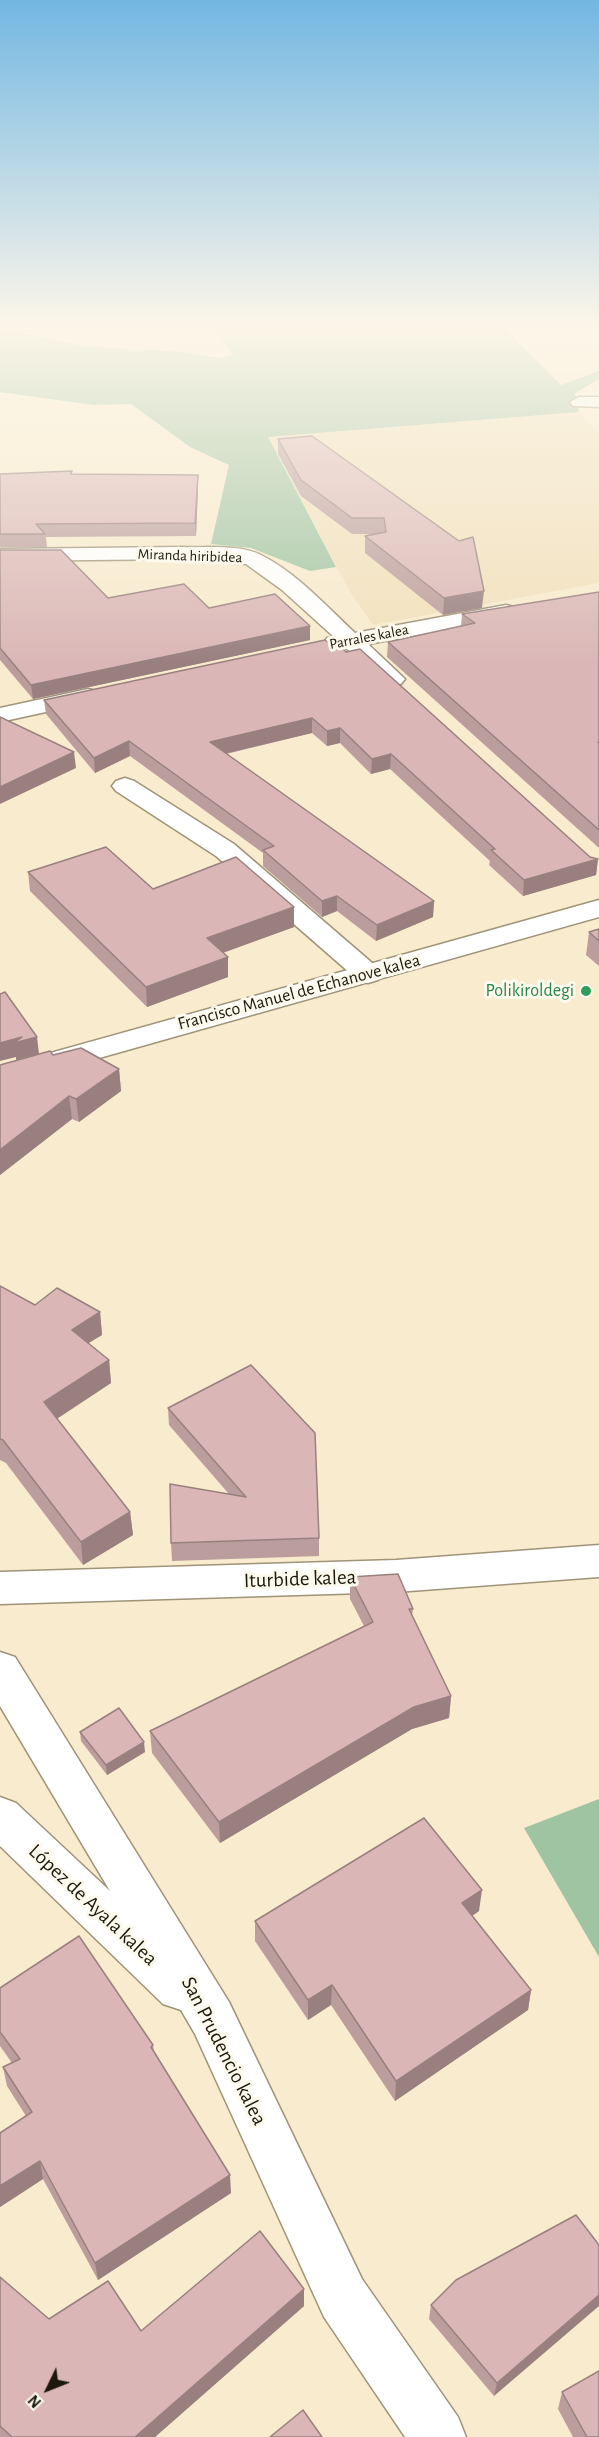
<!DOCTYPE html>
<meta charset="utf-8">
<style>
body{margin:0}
#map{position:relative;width:599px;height:2437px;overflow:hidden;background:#f8ebce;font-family:"Alegreya Sans",sans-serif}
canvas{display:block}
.north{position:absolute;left:18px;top:2359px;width:60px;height:60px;-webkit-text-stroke:4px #fef9ed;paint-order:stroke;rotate:227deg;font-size:16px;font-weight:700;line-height:24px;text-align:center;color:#1c180d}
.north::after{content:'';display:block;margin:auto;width:21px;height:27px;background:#1c180d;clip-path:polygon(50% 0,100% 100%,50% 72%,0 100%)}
</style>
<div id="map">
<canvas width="599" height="2437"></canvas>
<div class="north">N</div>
</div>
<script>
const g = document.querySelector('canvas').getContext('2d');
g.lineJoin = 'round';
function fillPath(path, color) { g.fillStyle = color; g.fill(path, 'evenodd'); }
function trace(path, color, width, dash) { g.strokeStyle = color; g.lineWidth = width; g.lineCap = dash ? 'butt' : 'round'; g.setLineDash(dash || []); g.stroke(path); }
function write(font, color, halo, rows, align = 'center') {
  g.font = font + ' "Alegreya Sans",sans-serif'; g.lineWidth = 6; g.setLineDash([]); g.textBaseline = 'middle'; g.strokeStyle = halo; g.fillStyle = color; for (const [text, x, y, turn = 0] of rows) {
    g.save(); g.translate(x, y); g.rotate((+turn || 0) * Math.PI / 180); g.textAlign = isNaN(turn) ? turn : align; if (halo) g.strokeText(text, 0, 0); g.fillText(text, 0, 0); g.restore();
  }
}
const built = new Path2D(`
 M 579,412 L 599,433 L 599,583 L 373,625 L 350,592 L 268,437 Z`);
const green = new Path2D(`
 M 209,322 L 498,322 L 561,385 L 599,371 L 599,379 L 575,393 L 579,412 L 268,437 L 336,567 L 310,571 L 251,548 L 211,544 L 229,465 L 190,447 L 131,404 L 93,405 L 0,392 L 0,328 L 82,346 L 183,352 L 219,358 L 233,355 Z
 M 599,1799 L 599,1957 L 524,1828 Z`);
const street = new Path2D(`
 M 579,397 L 599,397 L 599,407 L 573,406 L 570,402 Z
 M 182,547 C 206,548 239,544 261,555 C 297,573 326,606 355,633 L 506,605 L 514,607 L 517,612 L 514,617 L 506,619 L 368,644 L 405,679 L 401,684 L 385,684 L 346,648 L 327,648 L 324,643 L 327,638 L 334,637 L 282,590 L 246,564 L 182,559 L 0,561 L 0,549 Z
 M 88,689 L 96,691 L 100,696 L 96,701 L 0,722 L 0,708 Z
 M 125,778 L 134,781 L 234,844 L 378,968 L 382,974 L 378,980 L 368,983 L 358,980 L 216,856 L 116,791 L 112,786 L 116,781 Z
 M 599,1545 L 599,1577 L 396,1592 L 0,1604 L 0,1572 L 396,1560 Z`);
const secondary = new Path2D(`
 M 599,900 L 599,917 L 0,1086 L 0,1067 Z
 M 0,1652 L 15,1657 L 229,2002 L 362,2279 L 458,2417 L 466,2437 L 405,2437 L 324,2317 L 195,2034 L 181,2010 L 163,2004 L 0,1846 L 0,1797 L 16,1803 L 110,1891 L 0,1706 Z`);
const wall = new Path2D(`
 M 312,436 L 482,608 L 443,615 L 365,553 L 365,536 L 375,534 L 352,534 L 301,496 L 278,454 L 278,439 Z
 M 72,471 L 72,474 L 198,488 L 196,536 L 46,537 L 47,547 L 0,547 L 0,474 Z
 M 0,550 L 108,598 L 209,608 L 310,640 L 33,699 L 0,660 Z
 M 599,592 L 599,848 L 387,657 L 388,642 L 461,626 L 462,614 Z
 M 331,645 L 346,652 L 590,857 L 598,859 L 596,875 L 523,896 L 489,865 L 490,861 L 390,769 L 371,774 L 340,743 L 327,746 L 312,733 L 226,754 L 434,901 L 433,917 L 376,941 L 337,911 L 322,917 L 263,866 L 263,853 L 130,756 L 95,773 L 46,714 L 44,700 Z
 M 28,872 L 153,889 L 294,927 L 223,953 L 228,977 L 147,1007 L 30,891 Z
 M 599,929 L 599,966 L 586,955 L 589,932 Z
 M 53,1055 L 119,1069 L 121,1091 L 79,1122 L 72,1119 L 0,1175 L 0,1065 Z
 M 0,1286 L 35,1305 L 100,1312 L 102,1335 L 88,1343 L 109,1360 L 111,1383 L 57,1419 L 130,1512 L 133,1535 L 83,1565 L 6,1463 L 0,1460 Z
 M 168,1408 L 319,1538 L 319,1556 L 172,1561 L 171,1543 L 229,1494 L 169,1425 Z
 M 350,1577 L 413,1609 L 412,1615 L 451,1696 L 449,1718 L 412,1729 L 220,1843 L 152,1753 L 150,1731 L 364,1626 L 350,1599 Z
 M 80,1732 L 145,1752 L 107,1775 L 81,1741 Z
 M 479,1911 L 472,1916 L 531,1990 L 528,2010 L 395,2101 L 331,2005 L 308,2020 L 255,1941 L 255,1921 Z
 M 0,1988 L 153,2045 L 154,2052 L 231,2193 L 98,2280 L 43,2179 L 0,2207 L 0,2133 L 26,2116 L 7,2086 L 3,2067 L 12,2063 L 0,2046 Z
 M 599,2245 L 494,2396 L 429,2319 L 431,2305 Z
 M 0,2277 L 49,2319 L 141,2331 L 304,2289 L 304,2306 L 155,2437 L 0,2437 Z
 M 562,2392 L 599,2437 L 573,2437 L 558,2409 Z`);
const shadedWall = new Path2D(`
 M 198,475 L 198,488 L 196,536 L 195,523 Z
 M 484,591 L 482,608 L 443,615 L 444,598 Z
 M 310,626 L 310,640 L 33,699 L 31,685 Z
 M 312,718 L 312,733 L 211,757 L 210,742 Z
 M 340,728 L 340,743 L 327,746 L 327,731 Z
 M 129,741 L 130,756 L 95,773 L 94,758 Z
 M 74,752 L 76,768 L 0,804 L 0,787 Z
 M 391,754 L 390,769 L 371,774 L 372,759 Z
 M 598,859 L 596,875 L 523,896 L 524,880 Z
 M 337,896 L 337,911 L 322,917 L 322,901 Z
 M 434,901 L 433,917 L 376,941 L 377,925 Z
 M 294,907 L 294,927 L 208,958 L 207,938 Z
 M 228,957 L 228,977 L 147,1007 L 146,987 Z
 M 22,1037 L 37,1037 L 39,1054 L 16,1060 L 16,1057 L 0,1061 L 0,1043 Z
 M 119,1069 L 121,1091 L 79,1122 L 76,1099 Z
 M 69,1096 L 72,1119 L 0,1175 L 0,1150 Z
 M 100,1312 L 102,1335 L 74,1352 L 72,1330 Z
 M 109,1360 L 111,1383 L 47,1425 L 44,1402 Z
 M 130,1512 L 133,1535 L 83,1565 L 81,1542 Z
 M 451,1696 L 449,1718 L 412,1729 L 220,1843 L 219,1822 L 414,1707 Z
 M 144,1742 L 145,1752 L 107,1775 L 106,1765 Z
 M 482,1890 L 479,1911 L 460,1924 L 462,1903 Z
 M 332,1985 L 331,2005 L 308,2020 L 308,2000 Z
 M 531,1990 L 528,2010 L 395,2101 L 396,2081 Z
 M 40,2161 L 43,2179 L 0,2207 L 0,2186 Z
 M 230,2175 L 231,2193 L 98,2280 L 95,2263 Z
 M 304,2289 L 304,2306 L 155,2437 L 135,2437 Z
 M 599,2295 L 599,2306 L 494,2396 L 497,2383 Z`);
const building = new Path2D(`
 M 312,436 L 459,541 L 473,537 L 484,591 L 444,598 L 365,536 L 386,532 L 384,518 L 352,518 L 301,480 L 278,439 Z
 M 72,471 L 71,474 L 198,475 L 195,523 L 36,524 L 45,534 L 0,534 L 0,474 Z
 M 0,550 L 61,550 L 108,598 L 184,584 L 209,608 L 275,594 L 310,626 L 31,685 L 0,648 Z
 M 599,592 L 599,742 L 598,742 L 599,743 L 599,830 L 388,642 L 475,623 L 462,614 Z
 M 325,640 L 331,645 L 337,643 L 346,652 L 360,649 L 590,857 L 598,859 L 524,880 L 491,850 L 495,849 L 391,754 L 372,759 L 340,728 L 327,731 L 312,718 L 210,742 L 434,901 L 377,925 L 337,896 L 322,901 L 263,850 L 274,846 L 129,741 L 94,758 L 44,700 Z
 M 0,717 L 74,752 L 0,787 Z
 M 106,847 L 153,889 L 236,857 L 294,907 L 207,938 L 228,957 L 146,987 L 28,872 Z
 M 599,929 L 599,941 L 589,932 Z
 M 5,992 L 37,1037 L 14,1043 L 22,1037 L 0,1043 L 0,994 Z
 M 81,1048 L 119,1069 L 76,1099 L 69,1096 L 0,1150 L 0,1065 L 50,1051 L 53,1055 Z
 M 0,1286 L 35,1305 L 57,1288 L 100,1312 L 72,1330 L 109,1360 L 44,1402 L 130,1512 L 81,1542 L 3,1440 L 0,1439 Z
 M 251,1365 L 315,1433 L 319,1538 L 171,1543 L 170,1484 L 246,1497 L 168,1408 Z
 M 398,1574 L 413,1609 L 409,1609 L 451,1696 L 414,1707 L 219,1822 L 150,1731 L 373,1622 L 350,1577 Z
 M 119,1708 L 144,1742 L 106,1765 L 80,1732 Z
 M 424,1818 L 482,1890 L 462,1903 L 531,1990 L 396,2081 L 332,1985 L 308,2000 L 255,1921 Z
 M 79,1936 L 153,2045 L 151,2047 L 230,2175 L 95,2263 L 40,2161 L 0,2186 L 0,2133 L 32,2112 L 3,2067 L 20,2059 L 0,2032 L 0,1988 Z
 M 576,2215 L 599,2245 L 599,2295 L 497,2383 L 431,2305 L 456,2280 Z
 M 260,2231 L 304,2289 L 135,2437 L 12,2437 L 0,2426 L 0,2277 L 49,2319 L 108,2281 L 141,2331 Z
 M 599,2371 L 599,2437 L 587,2437 L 562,2392 Z
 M 303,2410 L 322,2437 L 270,2437 Z`);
const markers = [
 [586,991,6,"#2e9e5b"]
];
const farStreetnames = [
 ["Miranda hiribidea",190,556,2],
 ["Parrales kalea",369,637,-11]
];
const leisureNames = [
 ["Polikiroldegi",574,991]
];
const streetNames = [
 ["Francisco Manuel de Echanove kalea",299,992,-15]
];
const nearStreetnames = [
 ["Iturbide kalea",300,1579,-2],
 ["López de Ayala kalea",93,1905,43],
 ["San Prudencio kalea",224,2051,63]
];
fillPath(built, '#f1e0bc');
fillPath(green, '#9fc4a2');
trace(street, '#9f9378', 3);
trace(secondary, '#9f9378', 3);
fillPath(street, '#fff');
fillPath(secondary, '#fff');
fillPath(wall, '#bb9d9d');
fillPath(shadedWall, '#99807f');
fillPath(building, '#dab7b6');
trace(building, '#99807f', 1.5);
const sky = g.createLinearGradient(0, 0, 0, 663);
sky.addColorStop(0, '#73b7e2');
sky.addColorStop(0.49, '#fcf6e9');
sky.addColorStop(1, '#fcf6e900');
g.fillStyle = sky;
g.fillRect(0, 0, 599, 663);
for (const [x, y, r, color] of markers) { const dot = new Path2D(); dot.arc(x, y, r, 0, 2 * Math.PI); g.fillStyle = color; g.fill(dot); trace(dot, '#fef9ed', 2); }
write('15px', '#1c180d', '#fef9ed', farStreetnames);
write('18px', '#27864d', '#fef9ed', leisureNames, 'right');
write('18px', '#1c180d', '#fef9ed', streetNames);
write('21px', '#1c180d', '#fef9ed', nearStreetnames);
</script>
